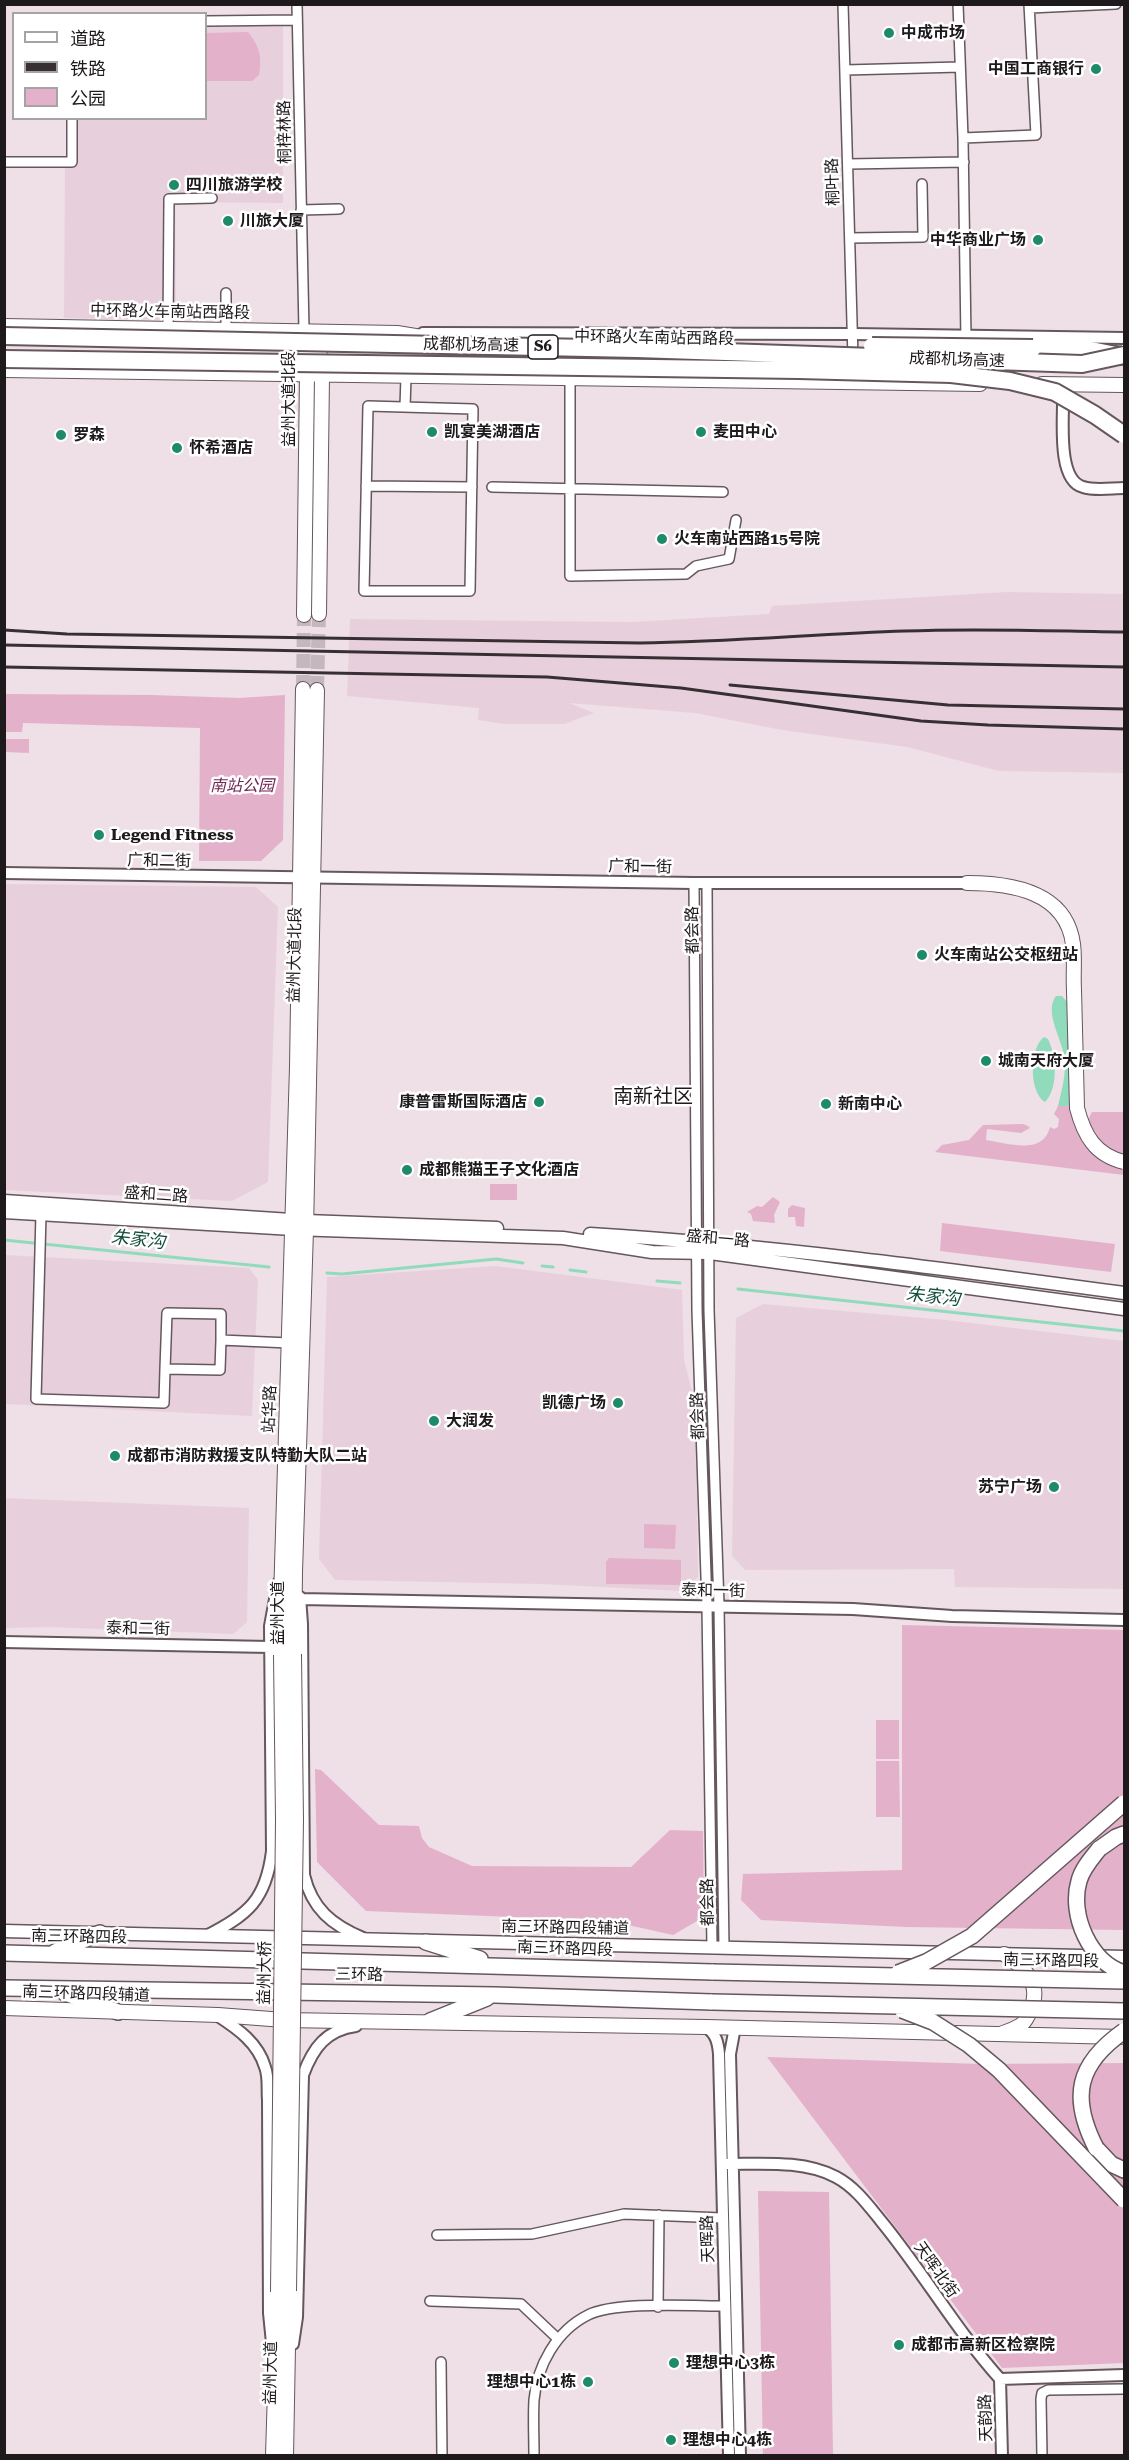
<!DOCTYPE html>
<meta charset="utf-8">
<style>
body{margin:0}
#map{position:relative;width:1129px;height:2460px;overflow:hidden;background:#efdfe7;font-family:"Roboto Serif","Noto Sans SC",serif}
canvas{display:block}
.frame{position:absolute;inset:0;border:6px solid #1e191b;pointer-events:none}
.legend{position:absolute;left:12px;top:12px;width:195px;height:108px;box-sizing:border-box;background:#fff;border:2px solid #a5a3a4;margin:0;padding:8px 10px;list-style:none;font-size:18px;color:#1e191b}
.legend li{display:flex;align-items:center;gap:12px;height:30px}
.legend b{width:30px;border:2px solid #a5a3a4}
</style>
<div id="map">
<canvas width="1129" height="2460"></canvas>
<div class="frame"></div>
<ul class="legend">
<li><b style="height:8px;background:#fff"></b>道路</li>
<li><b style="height:8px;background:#363033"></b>铁路</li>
<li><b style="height:16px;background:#e4b1cb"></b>公园</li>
</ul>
</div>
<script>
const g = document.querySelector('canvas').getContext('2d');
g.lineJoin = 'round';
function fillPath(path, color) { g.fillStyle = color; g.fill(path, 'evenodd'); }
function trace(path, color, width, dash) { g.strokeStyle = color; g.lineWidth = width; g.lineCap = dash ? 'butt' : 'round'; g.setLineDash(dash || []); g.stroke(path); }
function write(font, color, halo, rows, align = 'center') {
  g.font = font + ' "Roboto Serif","Noto Sans SC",serif'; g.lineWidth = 5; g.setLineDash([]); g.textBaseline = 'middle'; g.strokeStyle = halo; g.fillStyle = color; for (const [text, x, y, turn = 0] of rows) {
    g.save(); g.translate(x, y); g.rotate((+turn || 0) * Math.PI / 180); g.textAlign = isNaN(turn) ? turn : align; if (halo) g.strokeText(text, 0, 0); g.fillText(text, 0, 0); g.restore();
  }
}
const built = new Path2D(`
 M 283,25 L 283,203 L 175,202 L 176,320 L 64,318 L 65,167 L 76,167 L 77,119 L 206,118 L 206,26 Z
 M 1007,592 L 1124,594 L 1124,773 L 999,771 L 907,747 L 782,730 L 695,713 L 569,703 L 594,713 L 564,724 L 504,724 L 478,720 L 479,708 L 347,696 L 350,619 L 632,622 L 769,614 L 772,606 Z
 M 5,884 L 256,887 L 278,907 L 268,1182 L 232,1201 L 5,1190 Z
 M 5,1255 L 249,1268 L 258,1280 L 252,1416 L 5,1404 Z
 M 496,1266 L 682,1290 L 684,1360 L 696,1407 L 698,1577 L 682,1591 L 542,1584 L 335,1580 L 319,1559 L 327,1277 Z
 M 763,1304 L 946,1320 L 1124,1341 L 1124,1589 L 955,1587 L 954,1569 L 745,1570 L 732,1556 L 736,1318 Z
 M 4,1498 L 249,1508 L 247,1622 L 233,1634 L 49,1627 L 5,1628 Z`);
const green = new Path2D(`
 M 248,32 C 260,47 262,57 259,75 L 252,81 L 206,81 L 206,33 Z
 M 5,694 L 152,695 L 239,698 L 285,695 L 283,840 L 261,861 L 199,861 L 200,728 L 23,723 L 22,732 L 5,732 Z
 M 5,739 L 29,739 L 29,753 L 5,752 Z
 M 1058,1106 L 1073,1106 L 1082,1130 L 1092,1112 L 1124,1112 L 1124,1175 L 935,1152 L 942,1145 L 969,1140 L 983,1125 L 1023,1124 L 1028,1126 L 1030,1128 L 1021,1133 L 987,1129 L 986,1140 C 1007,1143 1043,1156 1050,1127 L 1054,1129 L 1058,1127 L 1059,1119 L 1054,1114 Z
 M 490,1184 L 517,1184 L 517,1200 L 490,1200 Z
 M 773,1197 L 780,1202 L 774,1215 L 775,1223 L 753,1221 L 751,1214 L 747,1212 L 757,1206 L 762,1207 Z
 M 792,1205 L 805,1208 L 804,1227 L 796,1226 L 795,1217 L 788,1217 L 788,1209 Z
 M 942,1223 L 1115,1244 L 1111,1272 L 940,1251 Z
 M 644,1524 L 676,1525 L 675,1549 L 644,1548 Z
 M 609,1558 L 681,1560 L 681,1585 L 606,1584 L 606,1562 Z
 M 902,1625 L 1124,1630 L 1124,1930 L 906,1927 L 761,1920 L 741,1900 L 743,1874 L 902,1870 Z
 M 876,1720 L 899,1720 L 899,1759 L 876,1759 Z
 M 876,1761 L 899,1761 L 900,1817 L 876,1817 Z
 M 315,1769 L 321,1770 L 379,1825 L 419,1826 L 422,1838 L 429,1847 L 472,1866 L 631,1867 L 670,1830 L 703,1831 L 704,1917 L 673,1935 L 610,1921 L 366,1911 L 317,1862 Z
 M 767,2057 L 981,2064 L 1124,2063 L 1124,2363 L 1002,2368 Z
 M 758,2191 L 829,2192 L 833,2455 L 763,2455 Z`);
const water = new Path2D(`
 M 1056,996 L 1062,996 L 1067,1002 L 1070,1106 L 1058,1106 C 1062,1088 1067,1073 1064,1055 C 1061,1038 1044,1011 1056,996 Z
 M 1044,1037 L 1048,1039 C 1056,1055 1059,1088 1045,1102 C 1029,1093 1029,1048 1044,1037 Z`);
const stream = new Path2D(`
 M 4,1240 L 269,1267
 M 542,1266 L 553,1267
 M 570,1270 L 586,1272
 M 327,1273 L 342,1274 L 496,1259 L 523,1263
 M 657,1281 L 680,1283
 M 738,1289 L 1124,1331`);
const primaryTunnel = new Path2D(`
 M 303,689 L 304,615
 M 317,690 L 319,614`);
const minor = new Path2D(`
 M 297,4 L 304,330
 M 843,4 L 853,358
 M 958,4 L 963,138 L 966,340
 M 1030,8 L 1116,4
 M 206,21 L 297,20
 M 845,70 L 960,67
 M 963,138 L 1036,135 L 1029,4
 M 4,162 L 72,162 L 72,118
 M 848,164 L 964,162
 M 301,210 L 339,209
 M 850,238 L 923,237 L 922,184
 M 168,329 L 169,199 L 212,198
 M 226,329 L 226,293
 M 570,378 L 570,576 L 686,574 L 696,566 L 729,559 L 736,520
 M 368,406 L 473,409 L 470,591 L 364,591 Z
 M 405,407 L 406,377
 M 366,486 L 472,487
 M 492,487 L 723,492
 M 694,883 L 697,1310 L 707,1606 L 712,1947
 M 707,883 L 709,1310 L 719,1606 L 724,1948
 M 41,1214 L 36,1399 L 164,1403 L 165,1369 L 220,1370 L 221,1340
 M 165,1369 L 167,1313 L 221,1314 L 221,1340 L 289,1343
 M 437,2235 L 532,2234 L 624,2214 L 722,2218
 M 430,2301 L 521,2304 L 558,2339
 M 658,2307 L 659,2215
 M 441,2362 L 442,2456
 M 534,2456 C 534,2437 533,2419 534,2400 C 537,2366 556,2331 588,2315 C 615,2301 692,2306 725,2306
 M 1042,2456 L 1041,2399 L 1042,2393 L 1048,2390 L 1124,2389`);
const tertiary = new Path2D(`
 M 423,333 L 853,334 L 1124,338
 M 1063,394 C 1064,416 1056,480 1083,487 C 1095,491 1112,488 1124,488
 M 4,873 L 694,883 L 967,883
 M 300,1597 L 302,1624 L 304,1875 C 312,1909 332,1925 363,1938
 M 300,1599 L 853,1609 L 952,1616 L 1124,1620
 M 4,1642 L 270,1647
 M 206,1936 C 248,1915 266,1900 272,1851 L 270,1626 L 278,1583
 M 218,2016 C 238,2029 258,2043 265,2067 C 269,2077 267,2089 268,2100 L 269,2313 L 272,2343
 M 706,2027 C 716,2034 718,2042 719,2054 L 729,2456
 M 735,2027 L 730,2054 L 740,2456
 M 727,2164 C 762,2164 804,2160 836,2177 C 855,2187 868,2205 881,2221 C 923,2272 956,2330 1000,2379
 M 293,2344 L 297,2317 L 303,2075 C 313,2048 326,2030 356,2026
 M 1000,2379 L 1124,2375
 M 1000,2379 L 1002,2456`);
const secondary = new Path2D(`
 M 4,1201 L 306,1221 L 497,1228
 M 4,1212 L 293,1229 L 563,1238 L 652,1252 L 710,1253 L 1124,1309
 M 590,1234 C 769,1245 947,1269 1124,1293
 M 4,1931 L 1124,1957`);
const primary = new Path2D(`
 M 4,326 L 397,333 L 434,339
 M 315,337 L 318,339 L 322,376 L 319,614
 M 4,370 L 980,384
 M 1042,384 L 1124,385
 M 304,615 L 307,375 L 304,332
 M 967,883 C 1010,883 1066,891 1073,944 C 1075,959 1073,975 1074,990
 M 294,1654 L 295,1572 L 306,1230 L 317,690
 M 281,1655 L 281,1599 L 297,1067 L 303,689
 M 4,2008 L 218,2015 L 284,2020 L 706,2027 L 1121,2037
 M 1003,2033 C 1009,2031 1016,2028 1021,2025 C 1026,2021 1029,2014 1031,2009 C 1042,1983 1024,1967 1004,1954
 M 273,2456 L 278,2292
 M 286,2456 L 289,2291`);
const trunk = new Path2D(`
 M 1099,1849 L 1116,1837 L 1124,1834
 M 426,1942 L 480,1959
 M 55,1952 L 100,1933
 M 4,1953 L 713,1972
 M 4,1988 L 495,1995 L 712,2002
 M 65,1993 L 118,2012
 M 430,2021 L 487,1998
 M 1096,2148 L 1111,2164 L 1124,2170`);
const motorway = new Path2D(`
 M 1033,348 L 1081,348 L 1121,356`);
const rail = new Path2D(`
 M 4,630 L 67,634 L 640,643 C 728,642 816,634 905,631 C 978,628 1051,631 1124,632
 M 4,645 L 1124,667
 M 4,667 L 547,677 L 681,688 L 921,721 L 988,725 L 1124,729
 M 730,685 L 948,705 L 1124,709`);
const primaryBridge = new Path2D(`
 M 1074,990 L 1077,1108 C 1084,1135 1095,1155 1124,1162
 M 289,2291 L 296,1820 L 294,1654
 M 278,2292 L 283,1820 L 281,1655`);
const trunkBridge = new Path2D(`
 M 1099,1849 C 1091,1859 1082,1869 1079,1881 C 1069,1915 1090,1962 1124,1973
 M 713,1972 L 1124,1981
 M 898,1973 L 926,1962 L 972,1936 L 1124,1803
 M 712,2002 L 1124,2011
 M 902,2010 L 933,2022 L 969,2045 L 999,2070 L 1124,2200
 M 1096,2148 C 1070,2097 1077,2064 1124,2031`);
const motorwayBridge = new Path2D(`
 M 4,336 L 637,349 L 1082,364 L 1124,355
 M 872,346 L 1033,348
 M 4,359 L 798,370 L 951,374 L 1010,381 L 1055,392 L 1095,415 L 1124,435`);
const markers = [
 [889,33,6,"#1f8a68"],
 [1096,69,6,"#1f8a68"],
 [174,185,6,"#1f8a68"],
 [228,221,6,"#1f8a68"],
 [1038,240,6,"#1f8a68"],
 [432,432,6,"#1f8a68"],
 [701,432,6,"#1f8a68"],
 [61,435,6,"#1f8a68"],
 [177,448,6,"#1f8a68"],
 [662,539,6,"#1f8a68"],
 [99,835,6,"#1f8a68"],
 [922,955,6,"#1f8a68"],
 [986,1061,6,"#1f8a68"],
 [539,1102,6,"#1f8a68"],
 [826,1104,6,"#1f8a68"],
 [407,1170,6,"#1f8a68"],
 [618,1403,6,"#1f8a68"],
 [434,1421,6,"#1f8a68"],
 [115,1456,6,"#1f8a68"],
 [1054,1487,6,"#1f8a68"],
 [899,2345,6,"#1f8a68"],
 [674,2363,6,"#1f8a68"],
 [588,2382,6,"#1f8a68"],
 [671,2440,6,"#1f8a68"]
];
const shields = [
 [543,347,30]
];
const shieldNames = [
 ["S6",543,347]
];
const poiNames = [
 ["中成市场",901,33],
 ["中国工商银行",1084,69,"right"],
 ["四川旅游学校",186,185],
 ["川旅大厦",240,221],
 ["中华商业广场",1026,240,"right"],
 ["凯宴美湖酒店",444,432],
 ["麦田中心",713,432],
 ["罗森",73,435],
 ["怀希酒店",189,448],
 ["火车南站西路15号院",674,539],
 ["Legend Fitness",111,835],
 ["火车南站公交枢纽站",934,955],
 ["城南天府大厦",998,1061],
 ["康普雷斯国际酒店",527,1102,"right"],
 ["新南中心",838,1104],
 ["成都熊猫王子文化酒店",419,1170],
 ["凯德广场",606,1403,"right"],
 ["大润发",446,1421],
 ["成都市消防救援支队特勤大队二站",127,1456],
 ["苏宁广场",1042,1487,"right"],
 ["成都市高新区检察院",911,2345],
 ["理想中心3栋",686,2363],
 ["理想中心1栋",576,2382,"right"],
 ["理想中心4栋",683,2440]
];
const streetNames = [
 ["桐梓林路",285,132,-91],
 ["桐叶路",833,182,-92],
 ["中环路火车南站西路段",170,312,1],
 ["中环路火车南站西路段",654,338,1],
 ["成都机场高速",471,345,1],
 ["成都机场高速",957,360,2],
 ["益州大道北段",289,399,-90],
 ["广和二街",159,861,1],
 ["广和一街",640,867,1],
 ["都会路",693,930,-91],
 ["益州大道北段",295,955,-89],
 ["盛和二路",156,1195,4],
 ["盛和一路",718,1239,5],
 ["站华路",270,1409,-88],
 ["都会路",698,1416,-92],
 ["泰和一街",713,1591,1],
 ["益州大道",278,1613,-90],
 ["泰和二街",138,1629,1],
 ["都会路",708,1902,-91],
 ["南三环路四段辅道",565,1928,1],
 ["南三环路四段",79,1937,1],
 ["南三环路四段",565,1949,2],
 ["南三环路四段",1051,1961,1],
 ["益州大桥",265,1973,-89],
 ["三环路",359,1975,1],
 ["南三环路四段辅道",86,1994,2],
 ["天晖路",708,2239,-92],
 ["天晖北街",936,2270,55],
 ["益州大道",271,2373,-89],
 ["天韵路",986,2418,-92]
];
const parkNames = [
 ["南站公园",242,786]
];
const waterNames = [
 ["朱家沟",138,1240,6],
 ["朱家沟",933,1297,6]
];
const quarterNames = [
 ["南新社区",653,1097]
];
fillPath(built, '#e7d0db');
fillPath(green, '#e4b1cb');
fillPath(water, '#90dbbc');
trace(stream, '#90dbbc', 3);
trace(primaryTunnel, '#c5b7be', 14, [14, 7]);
trace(minor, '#65575e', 12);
trace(tertiary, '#65575e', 14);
trace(secondary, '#65575e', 15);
trace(primary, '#65575e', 16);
trace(trunk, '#65575e', 18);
trace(motorway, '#65575e', 20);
trace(minor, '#fff', 9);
trace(tertiary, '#fff', 10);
trace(secondary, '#fff', 12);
trace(primary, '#fff', 14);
trace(trunk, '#fff', 15);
trace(motorway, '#fff', 16);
trace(rail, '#363033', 3);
trace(primaryBridge, '#65575e', 16, []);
trace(trunkBridge, '#65575e', 18, []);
trace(motorwayBridge, '#65575e', 20, []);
trace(primaryBridge, '#fff', 14);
trace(trunkBridge, '#fff', 15);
trace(motorwayBridge, '#fff', 16);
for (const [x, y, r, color] of markers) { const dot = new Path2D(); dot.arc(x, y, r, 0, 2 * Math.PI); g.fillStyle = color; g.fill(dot); trace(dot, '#fff', 2); }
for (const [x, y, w] of shields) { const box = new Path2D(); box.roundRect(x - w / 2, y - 12, w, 24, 4.5); g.fillStyle = '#fff'; g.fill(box); trace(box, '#1e191b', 1.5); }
write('bold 15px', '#1e191b', null, shieldNames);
write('bold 16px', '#1e191b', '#fff', poiNames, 'left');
write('16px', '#1e191b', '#fff', streetNames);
write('italic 16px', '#702552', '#fff', parkNames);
write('italic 18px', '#134f3b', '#fff', waterNames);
write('20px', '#1e191b', '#fff', quarterNames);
</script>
